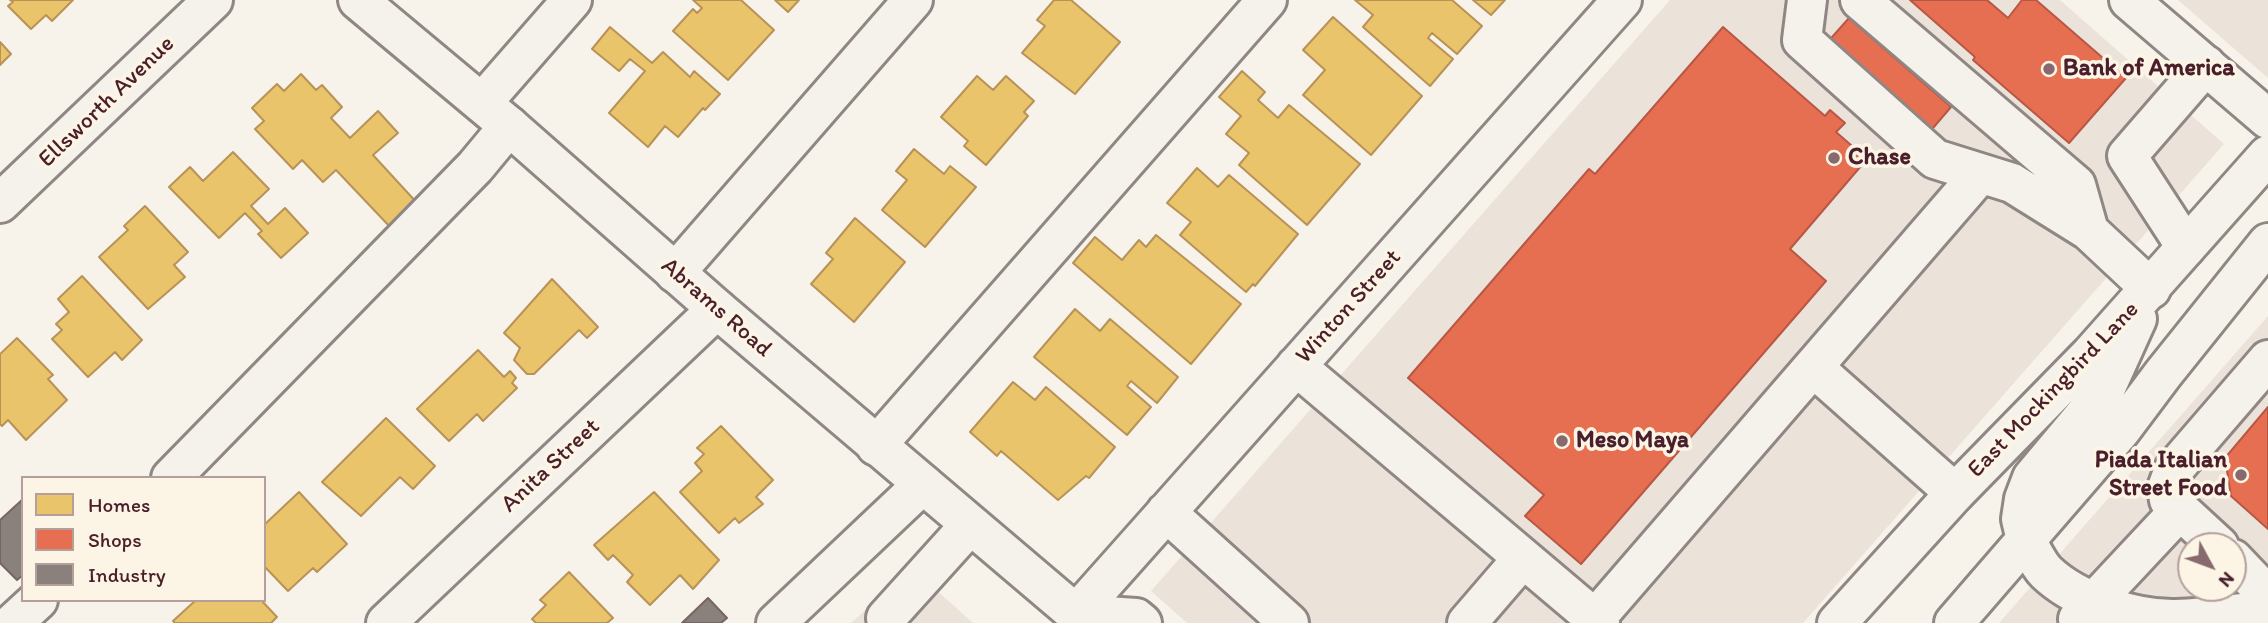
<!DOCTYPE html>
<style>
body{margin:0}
#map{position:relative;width:2268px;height:623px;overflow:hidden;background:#f7f3ea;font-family:Itim,sans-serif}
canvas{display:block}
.legend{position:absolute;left:21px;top:476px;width:245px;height:126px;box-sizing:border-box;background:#fcf5e5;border:2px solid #b59f9b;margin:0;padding:9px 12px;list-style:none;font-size:21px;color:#4a1f2b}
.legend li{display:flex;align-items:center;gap:14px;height:35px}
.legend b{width:35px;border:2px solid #b59f9b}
.north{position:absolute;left:2177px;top:532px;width:70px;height:70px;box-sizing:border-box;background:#fcf5e5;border:2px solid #b59f9b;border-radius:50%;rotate:131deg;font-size:19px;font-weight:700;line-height:28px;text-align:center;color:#4a1f2b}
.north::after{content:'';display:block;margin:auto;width:24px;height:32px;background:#87696e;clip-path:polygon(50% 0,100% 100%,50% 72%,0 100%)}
</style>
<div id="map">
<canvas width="2268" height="623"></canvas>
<ul class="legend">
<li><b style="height:19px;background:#e9c46a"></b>Homes</li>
<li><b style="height:19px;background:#e76f51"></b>Shops</li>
<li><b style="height:19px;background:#8a817c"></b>Industry</li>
</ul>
<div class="north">N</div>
</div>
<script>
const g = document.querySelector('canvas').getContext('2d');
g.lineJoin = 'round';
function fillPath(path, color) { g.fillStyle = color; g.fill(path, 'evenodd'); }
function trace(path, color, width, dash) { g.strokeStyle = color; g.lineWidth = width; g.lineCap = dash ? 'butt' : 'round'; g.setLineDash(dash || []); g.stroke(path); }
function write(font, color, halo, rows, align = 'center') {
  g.font = font + ' Itim,sans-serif'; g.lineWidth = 7; g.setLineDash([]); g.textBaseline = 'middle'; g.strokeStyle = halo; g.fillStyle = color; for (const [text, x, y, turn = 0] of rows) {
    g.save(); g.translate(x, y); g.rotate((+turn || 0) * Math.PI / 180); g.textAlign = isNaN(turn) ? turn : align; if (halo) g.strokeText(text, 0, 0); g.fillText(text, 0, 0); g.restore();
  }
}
const built = new Path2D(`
 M 1670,0 L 2060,0 L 2224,144 L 1803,623 L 1187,623 L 1151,591 Z
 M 2178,0 L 2268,0 L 2268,78 Z
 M 2268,316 L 2268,623 L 1999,623 ZM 2191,546 L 2233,546 L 2233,588 L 2191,588 Z
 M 912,568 L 973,623 L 851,623 Z`);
const homes = new Path2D(`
 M 10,0 L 73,0 L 52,21 L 46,15 L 31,29 L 8,6 L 13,2 Z
 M 693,0 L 741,0 L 774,30 L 728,80 L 673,31 L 693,9 L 697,13 L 702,8 Z
 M 775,0 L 799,0 L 788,12 Z
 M 1054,0 L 1071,0 L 1120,42 L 1075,94 L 1022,53 L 1045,26 L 1037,20 Z
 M 1355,0 L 1452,0 L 1482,26 L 1457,54 L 1432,33 L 1428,38 L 1453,59 L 1430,86 L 1363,27 L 1373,15 Z
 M 1473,0 L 1505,0 L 1491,15 Z
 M 1333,17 L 1422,96 L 1371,155 L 1303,95 L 1325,70 L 1303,50 Z
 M 610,27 L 652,63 L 663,52 L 690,77 L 694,71 L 720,94 L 705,110 L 703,108 L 678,137 L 665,126 L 648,147 L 609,113 L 645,71 L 630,59 L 619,71 L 592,49 Z
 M 0,42 L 11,54 L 0,65 Z
 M 1242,71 L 1265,92 L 1258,100 L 1278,118 L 1289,105 L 1360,164 L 1307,225 L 1239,165 L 1249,153 L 1226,134 L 1241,116 L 1219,97 Z
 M 301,74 L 316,90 L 322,85 L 342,107 L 331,118 L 350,138 L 378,111 L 398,133 L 373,155 L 418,204 L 392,229 L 336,170 L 323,182 L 302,160 L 293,169 L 255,129 L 264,121 L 252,108 L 277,84 L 284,91 Z
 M 977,76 L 993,90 L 1006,76 L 1034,101 L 1024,112 L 1028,116 L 986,165 L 964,146 L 968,141 L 941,117 Z
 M 914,149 L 944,174 L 950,166 L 976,187 L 925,247 L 882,210 L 907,180 L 896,171 Z
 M 233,152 L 269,189 L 251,206 L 268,224 L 285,208 L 308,233 L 281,258 L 258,234 L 262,231 L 245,213 L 219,238 L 169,187 L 190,167 L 203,181 Z
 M 1197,168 L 1218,187 L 1229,175 L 1298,234 L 1255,286 L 1253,284 L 1246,292 L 1180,235 L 1191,222 L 1167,203 Z
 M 145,206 L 188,252 L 174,265 L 185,277 L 148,309 L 99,257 L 128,230 L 124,226 Z
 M 855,218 L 905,262 L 854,322 L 811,284 L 833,259 L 826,253 Z
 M 1156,235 L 1241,304 L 1191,364 L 1073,263 L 1095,237 L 1122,260 L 1139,240 L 1146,247 Z
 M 82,276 L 142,340 L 122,360 L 115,352 L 88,377 L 52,339 L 62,330 L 56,324 L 69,312 L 58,299 Z
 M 552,279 L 598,327 L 587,338 L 579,330 L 534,374 L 527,374 L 514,360 L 520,348 L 504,333 Z
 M 1075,309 L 1100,331 L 1110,319 L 1178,377 L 1157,403 L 1131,381 L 1127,386 L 1151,407 L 1127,435 L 1034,357 Z
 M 17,338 L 53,375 L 48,379 L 67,400 L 26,440 L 8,420 L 2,426 L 0,424 L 0,354 Z
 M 478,350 L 504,377 L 510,371 L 516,378 L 512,383 L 517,388 L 483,421 L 477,414 L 449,441 L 417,409 Z
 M 1013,382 L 1035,400 L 1046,387 L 1115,447 L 1089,478 L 1086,476 L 1058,500 L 1001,451 L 997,456 L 970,432 Z
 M 386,418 L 435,466 L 413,489 L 400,477 L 361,516 L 322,482 Z
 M 721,426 L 773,480 L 756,497 L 763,504 L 739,523 L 735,518 L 719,533 L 680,492 L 702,471 L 695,463 L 704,454 L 697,448 Z
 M 299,492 L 347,544 L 317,572 L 313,568 L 288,591 L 264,566 L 264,525 Z
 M 654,492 L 719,560 L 693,589 L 680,575 L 650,605 L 627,582 L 633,575 L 613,555 L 608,560 L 594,545 Z
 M 569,572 L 613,618 L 607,623 L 536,623 L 532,619 L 546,605 L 540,600 Z
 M 196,600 L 261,600 L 277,617 L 271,623 L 175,623 L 173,621 Z`);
const shops = new Path2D(`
 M 1910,0 L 1987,0 L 2008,18 L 2022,0 L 2036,0 L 2126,78 L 2069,143 L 1973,60 L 1975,57 Z
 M 1849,18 L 1951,107 L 1927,135 L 1825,45 Z
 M 1723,27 L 1825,116 L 1830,110 L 1845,123 L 1836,132 L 1867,159 L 1790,249 L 1826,281 L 1581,564 L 1525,516 L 1544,495 L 1408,378 L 1589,169 L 1595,174 Z
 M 2268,407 L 2268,529 L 2231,496 L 2225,458 Z`);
const industry = new Path2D(`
 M 23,499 L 23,575 L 17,580 L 0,563 L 0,520 Z
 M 708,598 L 727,618 L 721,623 L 682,623 Z`);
const minor = new Path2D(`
 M 1807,0 L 1802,40 L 1935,159 L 2012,183 L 2089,231 L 2151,289
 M 1860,0 L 2076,185 L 2089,231
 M 2129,0 L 2268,119
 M 482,103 L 572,0
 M 0,203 L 213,0
 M 2186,247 L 2127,156 L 2206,65
 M 675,273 L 913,0
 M 1296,366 L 1600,623
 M 1813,367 L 1955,493
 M 876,446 L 1267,0
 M 171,478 L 475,167 L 509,126
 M 1166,512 L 1289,623
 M 2026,540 C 2032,550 2038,564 2046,572 C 2076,601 2135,620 2176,619 C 2207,618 2238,613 2268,610
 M 2219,546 L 2169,500 L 2167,488 L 2174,469 L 2268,360
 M 2233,559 L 2268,596
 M 1076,614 L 1622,0
 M 886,618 L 970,525
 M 1595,619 L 1980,174
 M 2078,619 L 2180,510
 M 13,623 L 38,600
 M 386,623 L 717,309
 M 776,623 L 923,484
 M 1467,623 L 1523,558`);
const major = new Path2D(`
 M 358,0 L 509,126 L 717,309 L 1076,614 L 1078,623
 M 2026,540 L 2021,519 L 2024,499 L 2032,478 L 2104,392 L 2137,319
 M 1076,614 L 1136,618 L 1142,623
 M 1837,623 L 1955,493 L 2091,354 L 2268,155
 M 1954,623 L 2121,430 L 2163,374 L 2268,243`);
const markers = [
 [2049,69,7,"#87696e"],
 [1834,158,7,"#87696e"],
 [1562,441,7,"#87696e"],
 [2241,475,7,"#87696e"]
];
const poiNames = [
 ["Bank of America",2063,69],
 ["Chase",1848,158],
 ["Meso Maya",1576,441],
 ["Piada Italian",2227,461,"right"],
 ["Street Food",2227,489,"right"]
];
const streetNames = [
 ["Ellsworth Avenue",107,102,-44],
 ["Winton Street",1349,307,-48],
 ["Abrams Road",716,308,41],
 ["East Mockingbird Lane",2054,390,-46],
 ["Anita Street",551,466,-43]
];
fillPath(built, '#ebe3d9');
fillPath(homes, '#e9c46a');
trace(homes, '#b99257', 2);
fillPath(shops, '#e76f51');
trace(shops, '#b85746', 2);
fillPath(industry, '#8a817c');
trace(industry, '#776464', 2);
trace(minor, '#908684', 44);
trace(major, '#908684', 44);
trace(minor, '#f5f2ec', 38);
trace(major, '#f5f2ec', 38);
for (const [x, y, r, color] of markers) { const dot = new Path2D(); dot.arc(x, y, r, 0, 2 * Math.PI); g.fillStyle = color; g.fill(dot); trace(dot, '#fcf5e5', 2.5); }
write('bold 24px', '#4a1f2b', '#fcf5e5', poiNames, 'left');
write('24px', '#4a1f2b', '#fcf5e5', streetNames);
</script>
